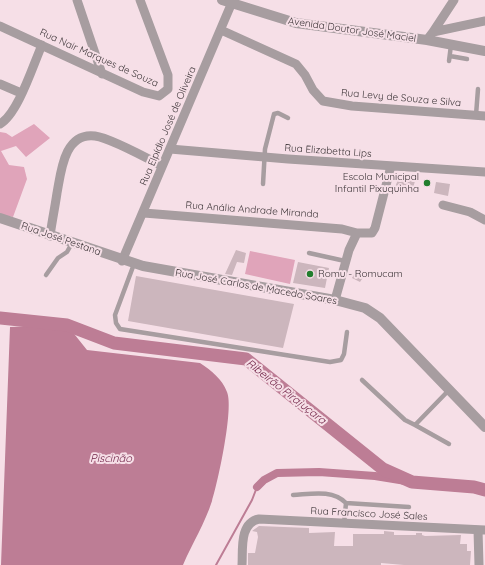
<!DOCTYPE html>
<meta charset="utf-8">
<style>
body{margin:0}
canvas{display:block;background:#f6dfe7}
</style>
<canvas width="485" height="565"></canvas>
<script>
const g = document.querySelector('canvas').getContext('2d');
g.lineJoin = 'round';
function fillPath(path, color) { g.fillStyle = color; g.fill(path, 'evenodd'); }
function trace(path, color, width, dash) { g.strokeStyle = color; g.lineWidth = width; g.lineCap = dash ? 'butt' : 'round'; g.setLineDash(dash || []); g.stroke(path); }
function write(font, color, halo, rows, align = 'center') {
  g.font = font + ' Quicksand,sans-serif'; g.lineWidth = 4; g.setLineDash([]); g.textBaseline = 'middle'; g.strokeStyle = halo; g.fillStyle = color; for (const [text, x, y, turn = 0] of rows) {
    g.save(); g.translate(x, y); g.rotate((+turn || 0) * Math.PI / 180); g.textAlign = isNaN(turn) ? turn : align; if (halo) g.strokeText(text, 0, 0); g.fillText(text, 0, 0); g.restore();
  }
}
const green = new Path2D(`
 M 34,124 L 50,138 L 26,157 L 16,146 L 1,151 L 9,165 L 24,167 L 27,179 L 13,217 L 0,215 L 0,132 L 6,133 L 12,137 Z
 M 250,251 L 295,260 L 290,284 L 245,274 Z`);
const water = new Path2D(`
 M 67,325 L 87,350 L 200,363 C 212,371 222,379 227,392 C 234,408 218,482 212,501 C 205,523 192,544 183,565 L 1,565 L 10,327 Z`);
const stream = new Path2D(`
 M 216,565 L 252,500 L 257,487`);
const canal = new Path2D(`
 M 257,487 L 264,480 L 277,473 L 319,472 L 375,476 L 412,482`);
const river = new Path2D(`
 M 0,318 L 67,325 L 114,343 L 246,359 L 383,469 L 412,482 L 474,487 L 485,490`);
const building = new Path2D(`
 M 400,175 L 415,181 L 412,192 L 395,187 Z
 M 436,182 L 450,184 L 448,196 L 434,193 Z
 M 236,250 L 246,253 L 244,263 L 237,262 L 232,275 L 225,274 Z
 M 298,262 L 329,268 L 325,288 L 293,283 Z
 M 357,269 L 366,273 L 360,282 L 352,278 Z
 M 136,276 L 294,304 L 283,348 L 128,321 Z
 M 259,526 L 309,528 L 309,533 L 335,532 L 334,546 L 353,546 L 353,534 L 384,534 L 384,531 L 394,532 L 394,535 L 416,535 L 416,533 L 422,533 L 422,535 L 425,536 L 461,535 L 460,544 L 467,544 L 467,551 L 471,551 L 470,565 L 404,565 L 381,563 L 381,565 L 248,565 L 248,553 L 255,553 L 258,537 L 257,532 L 252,531 Z`);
const service = new Path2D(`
 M 450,56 L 467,59
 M 449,61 L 451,45
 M 476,115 L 478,89
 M 263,184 L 265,149 L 274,114 L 278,113 L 288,118
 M 309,253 L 345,261
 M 134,264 L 115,315 L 116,323 L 120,329 L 330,362 L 341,360 L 344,354 L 347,332
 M 46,275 L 58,258 L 67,252 L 72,243
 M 362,380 L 405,420 L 415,425
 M 449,390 L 415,425 L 449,444
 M 293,495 C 311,494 332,489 346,503
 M 344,524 L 346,503 L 409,507`);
const minor = new Path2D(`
 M 77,0 L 102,74
 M 0,26 L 143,92 L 159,96 L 168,89 L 168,75 L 140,0
 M 221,30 L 296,64 L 305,75 L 313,90 L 323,101 L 352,106 L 485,116
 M 433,32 L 454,0
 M 427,40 L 433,32 L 485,21
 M 0,84 L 21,93
 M 0,124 C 18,114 33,65 42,45
 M 170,149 L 288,159 L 485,172
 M 443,205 L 470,212 L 485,220
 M 144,213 L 342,229 L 357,233
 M 50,236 C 52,221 55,207 57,193 C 61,172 64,132 95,136 C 110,138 147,158 162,166
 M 122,261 L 233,0
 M 335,300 L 349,250 L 357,233 L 372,233 L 375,228 L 391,166
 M 478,530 L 479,565
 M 242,565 C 243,550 239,523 259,519 L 485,530`);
const tertiary = new Path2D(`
 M 222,0 L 296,23 L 427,40 L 485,51
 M 0,218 L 143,266 L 335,300 L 365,308 L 380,318 L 485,427`);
const markers = [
 [427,183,4,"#227e2e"],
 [310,274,4,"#227e2e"]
];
const streetNames = [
 ["Avenida Doutor José Maciel",352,30,8],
 ["Rua Nair Marques de Souza",99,58,24],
 ["Rua Levy de Souza e Silva",401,98,5],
 ["Rua Elpídio José de Oliveira",168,126,-67],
 ["Rua Elizabetta Lips",328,151,4],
 ["Rua Anália Andrade Miranda",252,210,4],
 ["Rua José Pestana",61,239,19],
 ["Rua José Carlos de Macedo Soares",256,287,10],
 ["Rua Francisco José Sales",369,514,3]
];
const poiNames = [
 ["Escola Municipal",419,177],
 ["Infantil Pixuquinha",419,189],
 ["Romu - Romucam",318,274,"left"]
];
const waterNames = [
 ["Ribeirão Pirajuçara",286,392,38],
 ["Piscinão",111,459]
];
fillPath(green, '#e0a4ba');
fillPath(water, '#bd7d95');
trace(stream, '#bd7d95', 2);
trace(canal, '#bd7d95', 8);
trace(river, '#bd7d95', 13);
fillPath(building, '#ccb6bd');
trace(service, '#a79da0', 4.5);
trace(minor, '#a79da0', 9);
trace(tertiary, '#a79da0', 10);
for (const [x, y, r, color] of markers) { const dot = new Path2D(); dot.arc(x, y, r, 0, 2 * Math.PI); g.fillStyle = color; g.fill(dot); trace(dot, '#f6dfe7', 1.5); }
write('10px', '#3d3538', '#f6dfe7', streetNames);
write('10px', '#3d3538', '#f6dfe7', poiNames, 'right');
write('italic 11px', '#712448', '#f6dfe7', waterNames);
</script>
